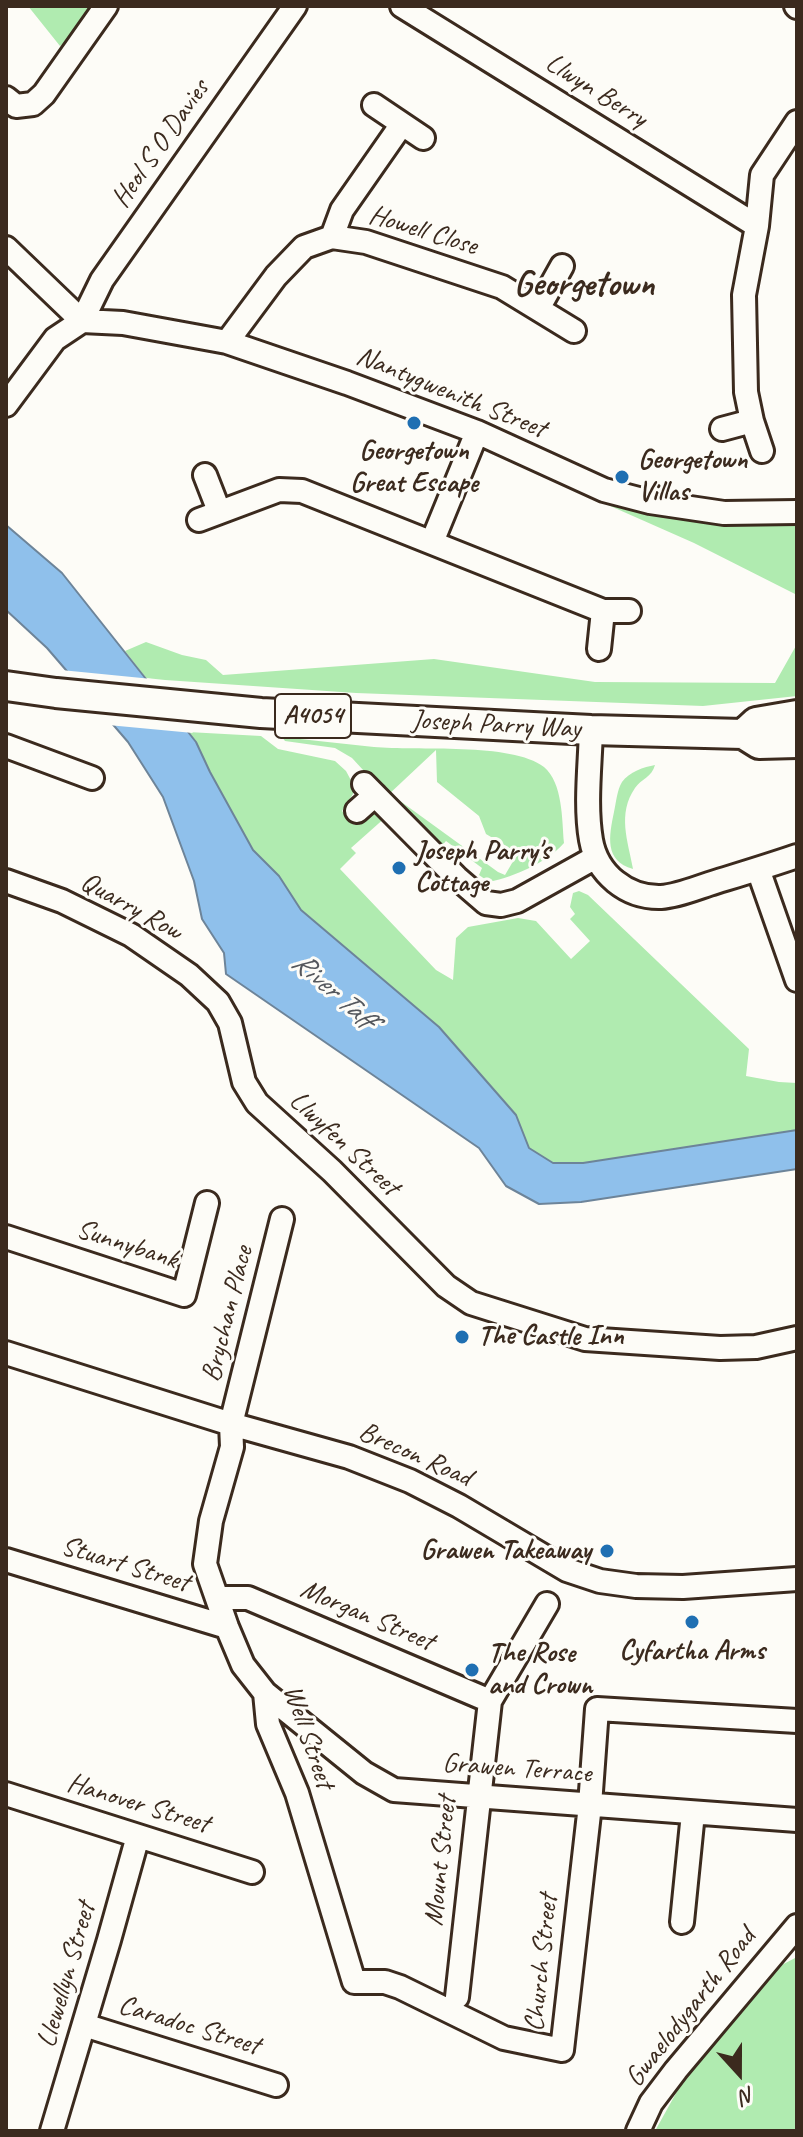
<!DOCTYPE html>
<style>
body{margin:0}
#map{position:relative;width:803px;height:2137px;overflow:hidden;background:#fdfcf7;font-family:Caveat,sans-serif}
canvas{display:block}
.frame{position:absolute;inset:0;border:8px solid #3b2a1e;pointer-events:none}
.north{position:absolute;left:699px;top:2033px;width:80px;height:80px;-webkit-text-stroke:6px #fdfcf7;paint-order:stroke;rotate:159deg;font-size:22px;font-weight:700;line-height:32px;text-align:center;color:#3b2a1e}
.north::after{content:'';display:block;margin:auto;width:28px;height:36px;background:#3b2a1e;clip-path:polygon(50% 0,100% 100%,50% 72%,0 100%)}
</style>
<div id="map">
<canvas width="803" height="2137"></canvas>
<div class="frame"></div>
<div class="north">N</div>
</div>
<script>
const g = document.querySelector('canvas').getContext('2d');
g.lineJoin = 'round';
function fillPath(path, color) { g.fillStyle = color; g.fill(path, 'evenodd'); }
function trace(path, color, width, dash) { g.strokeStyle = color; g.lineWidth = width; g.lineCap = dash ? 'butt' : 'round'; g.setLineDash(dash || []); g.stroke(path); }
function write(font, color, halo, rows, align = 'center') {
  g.font = font + ' Caveat,sans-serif'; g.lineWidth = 6; g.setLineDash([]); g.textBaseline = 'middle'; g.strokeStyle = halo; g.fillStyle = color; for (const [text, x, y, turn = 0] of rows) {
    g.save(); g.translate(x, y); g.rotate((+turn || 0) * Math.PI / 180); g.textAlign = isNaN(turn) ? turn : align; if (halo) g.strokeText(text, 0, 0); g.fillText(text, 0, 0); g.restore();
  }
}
const green = new Path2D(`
 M 28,6 L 94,6 L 72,38 L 60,46 Z
 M 609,502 L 645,512 L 710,524 L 797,525 L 797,595 L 694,543 L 608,505 Z
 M 146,642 L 182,655 L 206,660 L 223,675 L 434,659 L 595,682 L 775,683 L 797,644 L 797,696 L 703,706 L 356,693 L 165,680 L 146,678 L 125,651 Z
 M 188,732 L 261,736 L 278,749 L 335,761 L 346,771 L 354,786 L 353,794 L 342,811 L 354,825 L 377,805 L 387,816 L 351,848 L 356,853 L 340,869 L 436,970 L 453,980 L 456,938 L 468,927 L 518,918 L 536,921 L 571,959 L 590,941 L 570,919 L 575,914 L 570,907 L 573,893 L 579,891 L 588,895 L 749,1049 L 746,1076 L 779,1082 L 797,1083 L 797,1130 L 643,1155 L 583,1163 L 553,1163 L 529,1148 L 516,1115 L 439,1027 L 301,910 L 279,876 L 253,850 L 210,772 L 196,742 Z
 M 282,737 C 312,740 343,744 374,747 C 415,751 512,742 544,767 C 563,783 562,820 564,843 C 546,863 516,876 489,882 L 479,875 L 482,868 L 446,841 L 439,849 L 393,802 L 396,798 L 498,872 L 505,875 L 518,853 L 486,834 L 479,816 L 437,782 L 436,750 L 387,796 L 352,758 L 335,748 L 285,741 Z
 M 655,765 C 652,777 641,779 635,788 C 617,814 628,841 633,869 C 604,861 609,836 614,812 C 616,803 617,790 622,782 C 629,772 644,767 655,765 Z
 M 797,1957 L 797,2131 L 655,2131 L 685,2077 L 772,1970 Z`);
const water = new Path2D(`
 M 6,525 L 62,573 L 196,742 L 210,772 L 253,850 L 279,876 L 301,910 L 439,1027 L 516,1115 L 529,1148 L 553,1163 L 583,1163 L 797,1130 L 797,1169 L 581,1202 L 539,1204 L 506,1186 L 479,1148 L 226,974 L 224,953 L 202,919 L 194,881 L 163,797 L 128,742 L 47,648 L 6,610 Z`);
const pier = new Path2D(`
 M 61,670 L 152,679 L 193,733 L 108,725 Z`);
const minor = new Path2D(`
 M 402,6 L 757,226
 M 796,6 L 797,7
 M 6,98 L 16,106 L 33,104 L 44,94 L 106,6
 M 374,105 L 423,138
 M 332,237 L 342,210 L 402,124
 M 6,248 L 82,321
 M 538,309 L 562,266
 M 82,321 L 123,323 L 227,342 L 347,383 L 477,432 L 604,490 L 650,502 L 724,513 L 797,512
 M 82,321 L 102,280 L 295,6
 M 227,342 L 276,276 L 304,247 L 332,237 L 366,242 L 502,287 L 574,331
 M 6,405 L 55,339 L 82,321
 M 722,429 L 752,421
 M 762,451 L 752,421 L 746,392 L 744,295 L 757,226 L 762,175 L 797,122
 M 205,475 L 219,511
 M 199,520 L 279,490 L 302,491 L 603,611 L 629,611
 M 432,542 L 477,432
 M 599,649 L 603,611
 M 591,730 C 590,766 585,805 591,840 C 597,874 627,898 661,897 C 677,896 694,889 709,884 C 738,875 768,866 797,856
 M 6,746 L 92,778
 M 364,784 L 457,878 L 486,903 L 501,905 L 517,901 L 596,857
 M 357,811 L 375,795
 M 758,869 L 797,980
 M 6,881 L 62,901 L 131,935 L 189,975 L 218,1002 L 230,1023 L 244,1082 L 257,1103 L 332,1171 L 446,1286 L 471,1303 L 585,1339 L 720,1348 L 756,1347 L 797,1338
 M 282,1219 L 231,1424 L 232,1447 L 211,1521 L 205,1564 L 227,1627 L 243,1665 L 265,1693 L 268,1724 L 297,1793 L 354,1982 L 385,1982 L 400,1987 L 504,2038 L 562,2050 L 590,1805 L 597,1709 L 797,1721
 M 6,1237 L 184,1295 L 207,1203
 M 6,1353 L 231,1424 L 349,1457 L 410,1481 L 459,1506 L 567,1570 L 600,1581 L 636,1586 L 683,1587 L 797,1579
 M 6,1560 L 227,1627
 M 218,1598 L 248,1598 L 490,1701
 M 265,1693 L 364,1773 L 394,1790 L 797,1820
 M 6,1794 L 252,1872
 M 682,1922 L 693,1813
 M 457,1997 L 490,1701 L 547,1604
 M 84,2025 L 276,2085
 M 52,2131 L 109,1940 L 138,1836
 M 638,2131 L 651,2103 L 676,2070 L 797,1926`);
const major = new Path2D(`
 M 6,686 L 56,693 L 261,713 L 591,730 L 743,734 L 759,744 L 797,743
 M 743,734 L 756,722 L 797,715`);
const markers = [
 [414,423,8,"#1f6fb2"],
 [622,477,8,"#1f6fb2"],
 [399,868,8,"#1f6fb2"],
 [462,1337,8,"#1f6fb2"],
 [607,1551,8,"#1f6fb2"],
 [692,1622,8,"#1f6fb2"],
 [472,1670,8,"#1f6fb2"]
];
const shields = [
 [313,716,76]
];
const shieldNames = [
 ["A4054",313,716]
];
const streetNames = [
 ["Llwyn Berry",596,91,32],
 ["Heol S O Davies",161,144,-55],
 ["Howell Close",423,231,17],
 ["Nantygwenith Street",451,393,22],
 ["Joseph Parry Way",496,725,3],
 ["Quarry Row",131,907,29],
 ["Llwyfen Street",344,1144,43],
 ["Sunnybank",127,1245,18],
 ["Brychan Place",228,1314,-76],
 ["Brecon Road",415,1455,24],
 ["Stuart Street",125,1565,17],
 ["Morgan Street",367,1616,23],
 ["Well Street",308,1737,71],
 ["Grawen Terrace",517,1769,4],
 ["Hanover Street",138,1804,17],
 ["Mount Street",441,1861,-84],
 ["Church Street",542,1963,-84],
 ["Llewellyn Street",67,1975,-74],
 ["Gwaelodygarth Road",691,2008,-52],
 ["Caradoc Street",189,2026,17]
];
const poiNames = [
 ["Georgetown",414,452,"center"],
 ["Great Escape",414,484,"center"],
 ["Georgetown",638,461],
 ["Villas",638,493],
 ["Joseph Parry's",415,852],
 ["Cottage",415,884],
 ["The Castle Inn",478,1337],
 ["Grawen Takeaway",591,1551,"right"],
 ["Cyfartha Arms",692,1652,"center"],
 ["The Rose",488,1654],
 ["and Crown",488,1686]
];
const waterNames = [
 ["River Taff",333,991,41]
];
const districtNames = [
 ["Georgetown",584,286]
];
fillPath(green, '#b0ebb0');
fillPath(water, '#8fc0eb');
trace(water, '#6d8499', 2);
fillPath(pier, '#fdfcf7');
trace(minor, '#3b2a1e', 28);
trace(major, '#3b2a1e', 34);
trace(minor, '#fdfcf7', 22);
trace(major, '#fdfcf7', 28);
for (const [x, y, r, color] of markers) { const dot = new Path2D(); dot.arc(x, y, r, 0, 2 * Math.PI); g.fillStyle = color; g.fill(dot); trace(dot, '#fdfcf7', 3); }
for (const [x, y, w] of shields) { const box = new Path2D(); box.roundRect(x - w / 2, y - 22, w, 44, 6); g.fillStyle = '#fdfcf7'; g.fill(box); trace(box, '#3b2a1e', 2); }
write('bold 26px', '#3b2a1e', null, shieldNames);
write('28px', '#3b2a1e', '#fdfcf7', streetNames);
write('bold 28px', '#3b2a1e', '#fdfcf7', poiNames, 'left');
write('italic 30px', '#54575c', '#fdfcf7', waterNames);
write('bold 36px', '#3b2a1e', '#fdfcf7', districtNames);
</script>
